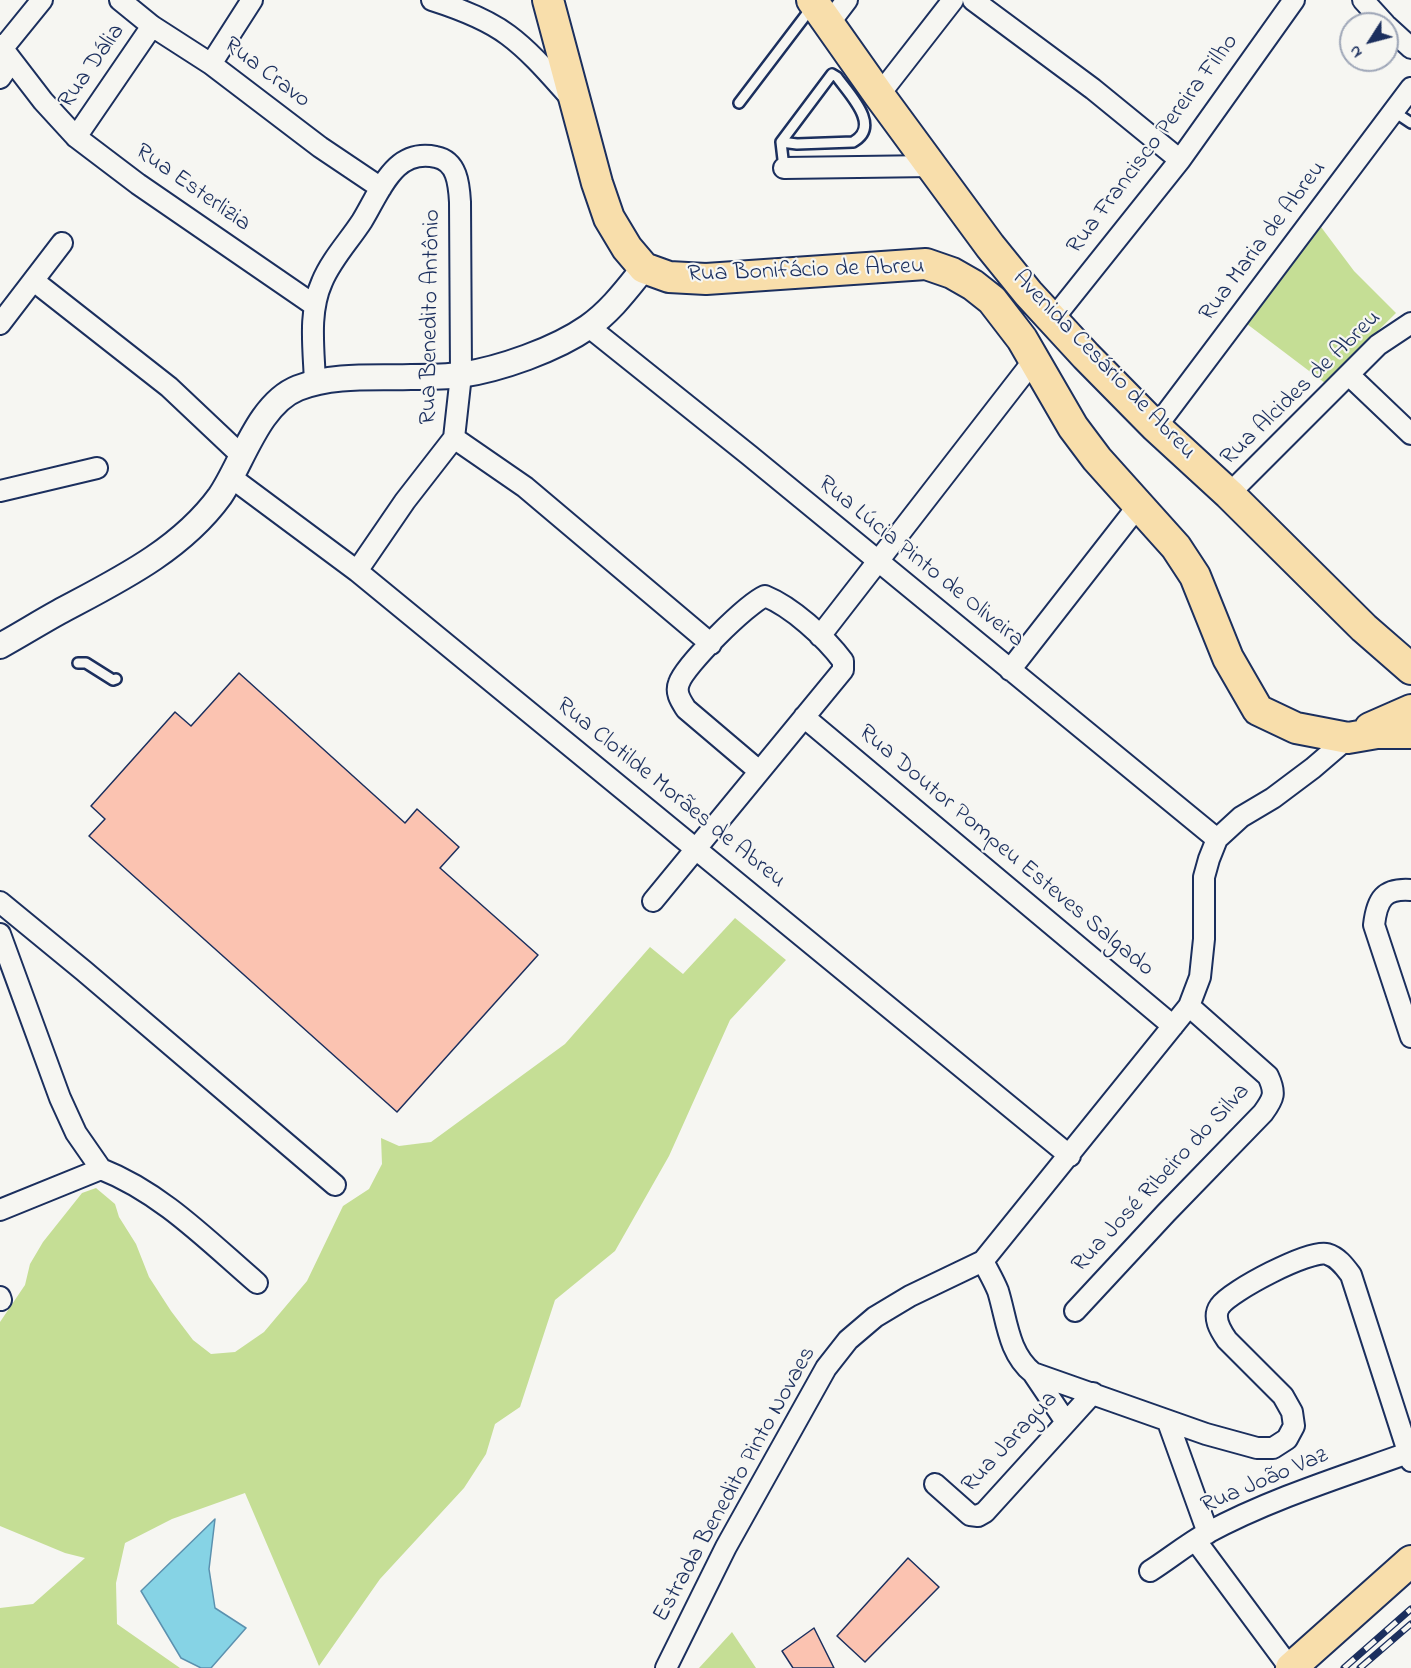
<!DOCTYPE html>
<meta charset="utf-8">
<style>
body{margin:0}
#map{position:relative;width:1411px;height:1668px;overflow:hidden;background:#f6f6f2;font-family:"Indie Flower",sans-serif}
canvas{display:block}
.north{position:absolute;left:1339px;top:12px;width:60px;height:60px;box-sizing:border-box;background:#f6f6f2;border:2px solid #9ea6b7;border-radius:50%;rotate:234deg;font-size:16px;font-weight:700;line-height:24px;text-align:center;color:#1b2f5e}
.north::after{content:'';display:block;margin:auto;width:21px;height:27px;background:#1b2f5e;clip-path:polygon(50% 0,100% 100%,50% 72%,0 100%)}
</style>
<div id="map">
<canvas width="1411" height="1668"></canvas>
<div class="north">N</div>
</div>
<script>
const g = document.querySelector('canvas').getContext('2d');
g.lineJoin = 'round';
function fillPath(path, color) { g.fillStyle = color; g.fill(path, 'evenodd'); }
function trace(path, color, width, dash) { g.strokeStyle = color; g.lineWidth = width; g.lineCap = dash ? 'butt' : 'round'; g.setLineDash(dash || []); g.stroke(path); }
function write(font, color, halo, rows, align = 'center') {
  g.font = font + ' "Indie Flower",sans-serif'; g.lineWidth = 4.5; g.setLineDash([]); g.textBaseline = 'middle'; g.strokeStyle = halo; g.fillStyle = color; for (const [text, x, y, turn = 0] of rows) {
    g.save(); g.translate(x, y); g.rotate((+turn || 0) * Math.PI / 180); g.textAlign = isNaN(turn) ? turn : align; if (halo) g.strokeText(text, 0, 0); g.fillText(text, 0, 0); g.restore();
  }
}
const green = new Path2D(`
 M 1318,223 L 1354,271 L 1396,313 L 1325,383 L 1247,324 Z
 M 735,918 L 786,960 L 730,1020 L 669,1156 L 615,1251 L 555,1300 L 520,1407 L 495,1424 L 486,1454 L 464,1488 L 380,1579 L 319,1666 L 245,1493 L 172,1519 L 125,1543 L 116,1583 L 117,1624 L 180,1668 L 0,1668 L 0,1608 L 33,1604 L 85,1558 L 65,1553 L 0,1526 L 0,1322 L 25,1285 L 30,1264 L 43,1242 L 82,1193 L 96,1188 L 115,1204 L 119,1217 L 136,1244 L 149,1277 L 171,1311 L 193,1340 L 211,1354 L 235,1352 L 264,1332 L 307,1281 L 343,1206 L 369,1189 L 382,1164 L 381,1138 L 399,1146 L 431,1142 L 565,1044 L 650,947 L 683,974 Z
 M 732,1632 L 756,1668 L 699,1668 Z`);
const water = new Path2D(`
 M 215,1519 L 209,1569 L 215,1608 L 246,1628 L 211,1668 L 201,1668 L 181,1658 L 141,1591 Z`);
const building = new Path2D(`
 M 239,673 L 405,823 L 417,809 L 459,847 L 440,868 L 538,955 L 397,1112 L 89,836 L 105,819 L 91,806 L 175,712 L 191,726 Z
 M 908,1558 L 939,1587 L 865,1662 L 837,1636 Z
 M 814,1628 L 834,1668 L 793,1668 L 782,1651 Z`);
const service = new Path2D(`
 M 739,103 L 812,7
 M 1393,111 L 1411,123
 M 781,142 L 797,144 L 853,142 C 882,126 849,94 837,77 L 832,74 L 781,142 L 784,168
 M 78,663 L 86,663 L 113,680 L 116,679`);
const minor = new Path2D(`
 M 120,0 L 152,26 L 211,64 L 320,147 L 381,188
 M 432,0 C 457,8 487,19 508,35 C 531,52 551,76 570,97
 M 973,0 L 1093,89 L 1180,160
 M 1363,0 L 1385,24
 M 828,25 L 847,0
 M 1387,26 L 1411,48
 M 0,45 L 43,101 L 76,137 L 138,184 L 314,305
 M 3,48 L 42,0
 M 211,64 L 252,0
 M 0,78 L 11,62
 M 879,95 L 953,0
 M 76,137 L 152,26
 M 784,168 L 932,166
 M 34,281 L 169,387 L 241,455
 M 1053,319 L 1180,160 L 1294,0
 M 0,324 L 62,243
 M 589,327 L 749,455 L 1217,839
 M 1349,375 L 1411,434
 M 315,383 C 314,350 308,313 322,282 C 331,260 349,241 362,221 C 373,203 382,181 397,167 C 408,157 422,154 436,157 C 457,161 459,184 460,202 L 461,375 L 454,438 L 405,501 L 357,571
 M 1156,427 L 1411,88
 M 454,438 L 525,487 L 711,644
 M 232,478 L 357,571 L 1070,1156
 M 0,491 L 97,468
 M 1229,494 L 1378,345 L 1411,323
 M 820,636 L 1034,360
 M 1010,670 L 1138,506
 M 804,717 L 1173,1026
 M 1411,890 C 1384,888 1377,899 1374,925 L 1411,1037
 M 653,901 L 843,670 L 843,661 C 825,637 792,607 765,596 C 747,604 685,665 679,683 C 675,693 681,701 686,709 L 759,771
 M 0,902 L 84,971 L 335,1185
 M 0,934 L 60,1098 L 76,1133 L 101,1169
 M 0,1210 L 101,1169 C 162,1193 208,1241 257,1283
 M 983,1261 C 988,1271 994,1281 998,1291 C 1007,1320 1008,1353 1033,1373 L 1206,1434 L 1257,1448 L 1273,1448 L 1287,1439 L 1294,1426 L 1292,1412 L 1283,1396 L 1227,1340 C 1220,1330 1212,1317 1220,1306 C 1230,1291 1310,1249 1327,1254 C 1338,1257 1345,1267 1351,1275 L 1411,1461
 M 0,1297 L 1,1300
 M 1075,1311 L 1166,1213 L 1263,1113 C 1274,1098 1276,1093 1268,1076 L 1189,1006
 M 1033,1373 L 1066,1422
 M 1168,1422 L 1208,1533
 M 935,1484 L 970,1515 L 978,1516 L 985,1512 L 1093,1393
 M 1196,1541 L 1290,1668
 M 1150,1571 C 1169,1559 1187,1544 1207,1533 C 1270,1499 1341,1477 1408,1453
 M 666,1668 L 726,1547 L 826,1368 L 848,1340 L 875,1317 L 910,1296 L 983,1261 L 1189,1006 L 1200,977 L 1204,939 L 1204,877 L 1209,859 L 1217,839 L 1241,817 L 1273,798 L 1313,768 L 1348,738`);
const tertiary = new Path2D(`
 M 0,646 C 20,635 39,623 59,612 C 117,581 180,551 220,496 C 242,464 258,404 298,388 C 333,374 375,378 411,377 C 427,377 445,377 461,375 C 500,369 555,350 588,327 C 610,312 627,289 644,268`);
const primary = new Path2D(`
 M 548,0 L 597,183 L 609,218 L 627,248 L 644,268 L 669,277 L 706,279 L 926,264 L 952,273 L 973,285 L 992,300 L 1022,339 L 1073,427 L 1097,459 L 1176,547 L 1195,576 L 1228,658 L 1258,710 L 1296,728 L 1348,738 L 1377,733 L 1411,733
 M 812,0 L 879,95 L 990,246 L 1028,293 L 1086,356 L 1156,427 L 1229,494 L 1364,628 L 1411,669
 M 1370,728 L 1411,710
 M 1291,1668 L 1411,1561`);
const rail = new Path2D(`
 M 1344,1668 L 1411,1609
 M 1360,1668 L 1411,1624`);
const streetNames = [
 ["Rua Dália",93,67,-55],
 ["Rua Cravo",266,74,37],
 ["Rua Francisco Pereira Filho",1154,145,-53],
 ["Rua Esterlizia",192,189,35],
 ["Rua Maria de Abreu",1264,242,-53],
 ["Rua Bonifácio de Abreu",806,272,-2],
 ["Rua Benedito Antônio",432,317,-89],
 ["Avenida Cesário de Abreu",1103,366,46],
 ["Rua Alcides de Abreu",1302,389,-44],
 ["Rua Lúcia Pinto de Oliveira",920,563,39],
 ["Rua Clotilde Morães de Abreu",670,794,39],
 ["Rua Doutor Pompeu Esteves Salgado",1005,852,40],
 ["Rua José Ribeiro do Silva",1162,1179,-47],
 ["Rua Jaragua",1011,1443,-47],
 ["Rua João Vaz",1265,1482,-23],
 ["Estrada Benedito Pinto Novaes",736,1485,-61]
];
fillPath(green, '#c5de95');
fillPath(water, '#86d3e5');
trace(water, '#5b91af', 1.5);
fillPath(building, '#fbc3b1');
trace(building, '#1b2f5e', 1.5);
trace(service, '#1b2f5e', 14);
trace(minor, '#1b2f5e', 24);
trace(tertiary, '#1b2f5e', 28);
trace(primary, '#1b2f5e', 34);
trace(service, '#f6f6f2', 9);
trace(minor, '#f6f6f2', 20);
trace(tertiary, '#f6f6f2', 24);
trace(primary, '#f8deab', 30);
trace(rail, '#1b2f5e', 7);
trace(rail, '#f6f6f2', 4.5, [14]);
write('24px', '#1b2f5e', '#f6f6f2', streetNames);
</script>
